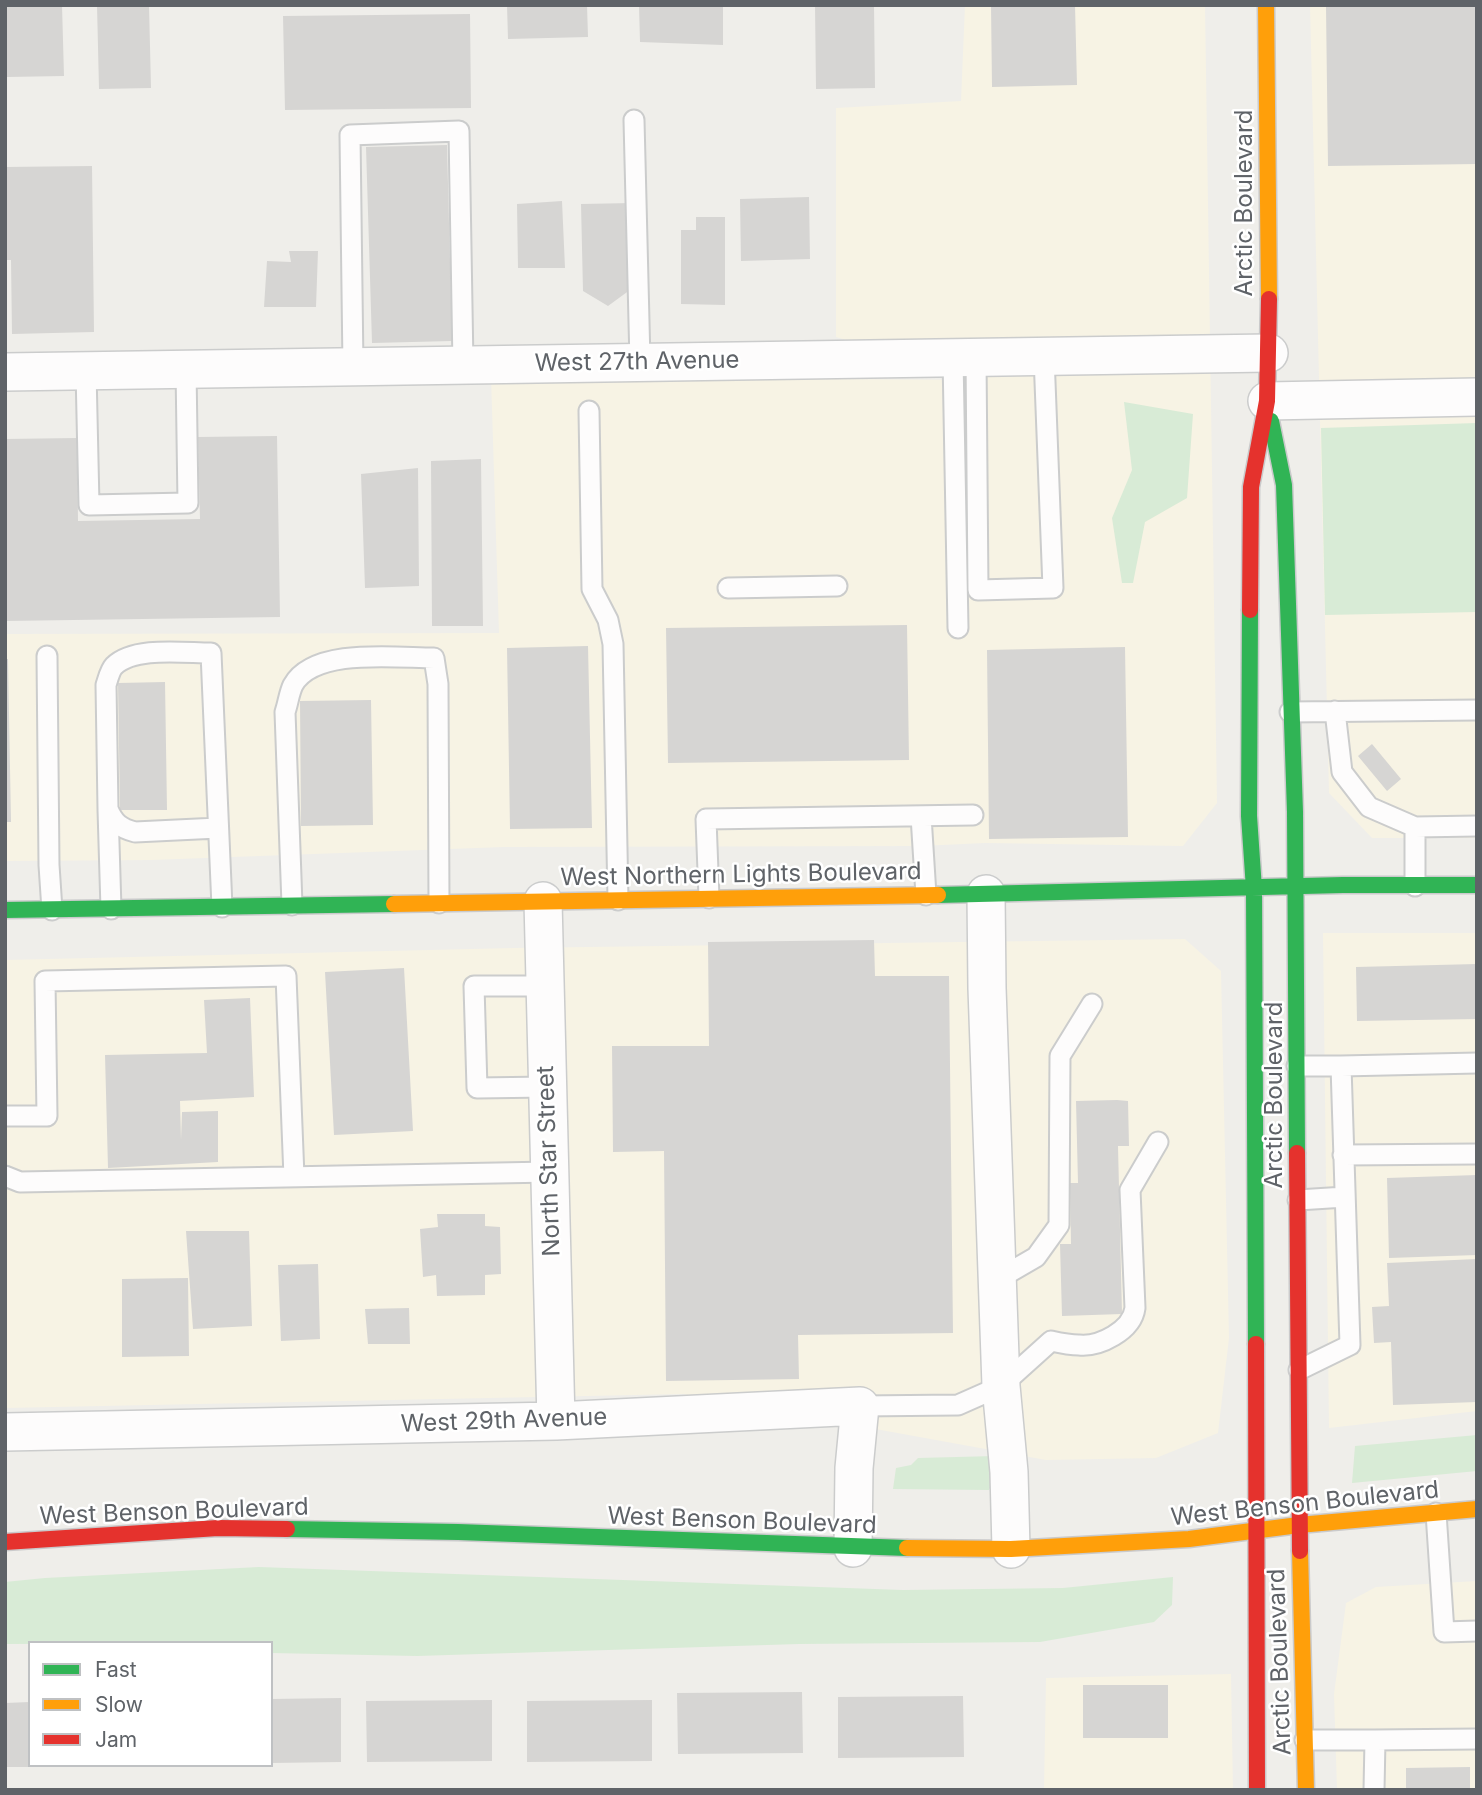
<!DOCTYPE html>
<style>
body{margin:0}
#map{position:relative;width:1482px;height:1795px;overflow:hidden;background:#efeeea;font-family:Inter,sans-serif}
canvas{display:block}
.frame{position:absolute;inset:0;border:7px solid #5f6368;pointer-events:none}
.legend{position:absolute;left:28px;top:1641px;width:245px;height:126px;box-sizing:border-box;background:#fff;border:2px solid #bfc1c3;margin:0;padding:9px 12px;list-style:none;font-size:21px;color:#5f6368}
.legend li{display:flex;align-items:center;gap:14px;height:35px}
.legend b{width:35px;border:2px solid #bfc1c3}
</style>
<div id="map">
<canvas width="1482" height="1795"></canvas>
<div class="frame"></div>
<ul class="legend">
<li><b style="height:9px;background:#30b455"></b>Fast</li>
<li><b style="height:9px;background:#ff9f0a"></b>Slow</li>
<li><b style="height:9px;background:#e5322d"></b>Jam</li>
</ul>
</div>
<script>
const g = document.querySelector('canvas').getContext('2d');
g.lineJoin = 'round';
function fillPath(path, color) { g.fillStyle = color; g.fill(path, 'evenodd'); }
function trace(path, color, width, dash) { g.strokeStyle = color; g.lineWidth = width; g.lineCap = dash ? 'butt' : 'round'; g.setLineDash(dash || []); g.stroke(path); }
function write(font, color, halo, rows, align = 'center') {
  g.font = font + ' Inter,sans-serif'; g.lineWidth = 5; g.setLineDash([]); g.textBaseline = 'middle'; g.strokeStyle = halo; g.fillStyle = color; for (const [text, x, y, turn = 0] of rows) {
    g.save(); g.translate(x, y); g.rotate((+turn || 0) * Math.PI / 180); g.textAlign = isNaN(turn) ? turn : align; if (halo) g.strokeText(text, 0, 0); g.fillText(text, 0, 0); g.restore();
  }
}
const commercial = new Path2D(`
 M 965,5 L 1205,5 L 1217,803 L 1183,846 L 985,843 L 920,846 L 504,847 L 151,860 L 5,861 L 5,634 L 499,633 L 491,377 L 980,380 L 836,337 L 836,108 L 961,101 Z
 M 1310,5 L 1477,5 L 1477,838 L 1372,838 L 1329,793 Z
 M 1323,933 L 1477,933 L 1477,1411 L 1329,1428 Z
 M 1185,939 L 1221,971 L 1229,1338 L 1218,1433 L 1156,1458 L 1046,1460 L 683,1394 L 5,1408 L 5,960 L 514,948 Z
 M 1477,1581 L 1477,1790 L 1337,1790 L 1334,1694 L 1346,1603 L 1376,1587 Z
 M 1231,1674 L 1233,1790 L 1044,1790 L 1046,1678 Z`);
const green = new Path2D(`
 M 1124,402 L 1193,414 L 1187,498 L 1145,522 L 1133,583 L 1122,583 L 1112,518 L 1132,470 Z
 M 1477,423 L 1477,612 L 1325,615 L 1321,428 Z
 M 1477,1435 L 1477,1471 L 1352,1483 L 1355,1446 Z
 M 995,1456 L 996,1475 L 989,1490 L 893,1489 L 896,1468 L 911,1465 L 918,1458 Z
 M 259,1567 L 903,1590 L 1063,1588 L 1173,1577 L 1172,1605 L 1154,1622 L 1040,1642 L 799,1644 L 417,1656 L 271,1653 L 271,1643 L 5,1644 L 5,1582 L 45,1578 Z`);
const building = new Path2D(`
 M 5,5 L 62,5 L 64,76 L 7,77 Z
 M 97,5 L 149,5 L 151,88 L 99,89 Z
 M 507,5 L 587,5 L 588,37 L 508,39 Z
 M 639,5 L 723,5 L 723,45 L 640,42 Z
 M 815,5 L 874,5 L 875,88 L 816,89 Z
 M 991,5 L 1075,5 L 1077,85 L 992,87 Z
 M 1477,5 L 1477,164 L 1328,166 L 1326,7 Z
 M 470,14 L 471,108 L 285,110 L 283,16 Z
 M 447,145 L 452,341 L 372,343 L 366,147 Z
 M 92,166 L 94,332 L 12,334 L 11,260 L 5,260 L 5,167 Z
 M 809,197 L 810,259 L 741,261 L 740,199 Z
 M 562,201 L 565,268 L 518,268 L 517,204 Z
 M 633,203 L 634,287 L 608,306 L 583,291 L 581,204 Z
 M 696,217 L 725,217 L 725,305 L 681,304 L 681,230 L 696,230 Z
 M 289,251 L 318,251 L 316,307 L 264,307 L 267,261 L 291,262 Z
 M 277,436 L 280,617 L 5,621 L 5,439 L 77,438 L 78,521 L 200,519 L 198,437 Z
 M 481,459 L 483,626 L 432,626 L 431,461 Z
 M 418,468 L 419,586 L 365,588 L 361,474 Z
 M 907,625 L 909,760 L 668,763 L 666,628 Z
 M 588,646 L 592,828 L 510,829 L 507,648 Z
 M 1125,647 L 1128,837 L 989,839 L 987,650 Z
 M 5,659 L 8,659 L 11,822 L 5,822 Z
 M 165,682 L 167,810 L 120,810 L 118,683 Z
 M 371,700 L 373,825 L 301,826 L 300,701 Z
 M 1372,744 L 1401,779 L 1387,791 L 1358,756 Z
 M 874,940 L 875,976 L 949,976 L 953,1333 L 798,1335 L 799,1379 L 666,1381 L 664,1151 L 613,1152 L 612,1046 L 709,1046 L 708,942 Z
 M 1477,964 L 1477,1019 L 1357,1021 L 1356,967 Z
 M 404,968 L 413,1131 L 334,1135 L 325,972 Z
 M 250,998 L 254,1097 L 180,1101 L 181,1140 L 182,1112 L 218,1111 L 218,1162 L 108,1168 L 105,1055 L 207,1053 L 204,1000 Z
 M 1117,1100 L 1128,1101 L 1129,1146 L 1118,1146 L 1122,1314 L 1062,1316 L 1060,1244 L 1071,1244 L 1070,1183 L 1078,1183 L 1076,1101 Z
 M 1477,1175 L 1477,1255 L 1389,1258 L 1387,1178 Z
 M 437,1214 L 485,1214 L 485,1226 L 500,1227 L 501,1274 L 485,1275 L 485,1295 L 437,1296 L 436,1275 L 423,1277 L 420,1229 L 438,1227 Z
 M 186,1231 L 249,1231 L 252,1326 L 193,1329 Z
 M 1477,1259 L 1477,1402 L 1393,1405 L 1391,1342 L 1374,1343 L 1372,1307 L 1389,1306 L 1387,1263 Z
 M 318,1264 L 320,1339 L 281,1341 L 278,1265 Z
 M 188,1278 L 189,1356 L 122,1357 L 122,1279 Z
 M 409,1308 L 410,1344 L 368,1344 L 365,1309 Z
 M 1083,1685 L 1168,1685 L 1168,1738 L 1083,1738 Z
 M 802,1692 L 803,1753 L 678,1754 L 677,1693 Z
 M 963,1696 L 964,1757 L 838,1758 L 838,1697 Z
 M 341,1698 L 341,1762 L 271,1763 L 271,1699 Z
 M 492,1700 L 492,1761 L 367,1762 L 366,1701 Z
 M 652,1700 L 652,1761 L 527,1762 L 527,1701 Z
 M 30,1702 L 30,1767 L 5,1767 L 5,1703 Z
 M 1470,1767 L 1470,1790 L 1406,1790 L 1406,1768 Z`);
const lane = new Path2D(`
 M 634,120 L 640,362
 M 976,357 L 978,590 L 1053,588 L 1044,356
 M 953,358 L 958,628
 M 353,367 L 350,135 L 459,131 L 463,365
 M 86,371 L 89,505 L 188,503 L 186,369
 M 589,411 L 592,589 L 608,620 L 613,644 L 618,900
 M 728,588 L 837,586
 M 47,656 L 49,865 L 52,910
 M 1335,711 L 1342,772 L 1369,807 L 1415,827 L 1477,826
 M 1290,712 L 1477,710
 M 108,810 L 111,909
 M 921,816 L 926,895
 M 218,828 L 135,832 C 120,828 114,823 108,809 L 106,685 C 108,679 110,670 114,666 C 134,646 184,653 211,653 L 222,907
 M 1415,886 L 1415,827
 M 709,898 L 706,819 L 973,815
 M 292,905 L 285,712 C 288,704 289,693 293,685 C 314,647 397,658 434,658 L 438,684 L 439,903
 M 545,986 L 474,986 L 477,1088 L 547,1087
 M 1297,1066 L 1341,1066 L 1350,1345 L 1299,1370
 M 1341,1066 L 1477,1063
 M 5,1116 L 47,1116 L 45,981 L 286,976 L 294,1177
 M 1343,1155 L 1477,1154
 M 5,1176 L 20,1182 L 550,1172
 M 1298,1200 L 1345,1197
 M 998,1279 L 1036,1257 L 1059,1225 L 1060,1056 L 1092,1004
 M 860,1406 L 958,1405 L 1001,1386 L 1051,1341 C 1060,1343 1069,1345 1079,1345 C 1099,1347 1132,1331 1135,1308 L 1130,1190 L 1158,1142
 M 1436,1513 L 1444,1632 L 1477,1631
 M 1305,1740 L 1375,1740 L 1374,1790
 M 1375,1740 L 1477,1739`);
const street = new Path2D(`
 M 5,372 L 1269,353
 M 1267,401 L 1477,397
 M 986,894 L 987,988 L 1001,1386 L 1009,1472 L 1011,1549
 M 543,901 L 556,1421
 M 5,1432 L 556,1421 L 860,1406 L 854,1468 L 853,1548`);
const fast = new Path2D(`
 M 1271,421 L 1284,485 L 1295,812 L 1297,1153
 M 1250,610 L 1249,816 L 1254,889 L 1256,1344
 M 938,895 L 1343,885 L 1477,885
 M 5,910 L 394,904
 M 287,1529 L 458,1532 L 907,1548`);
const slow = new Path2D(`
 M 1266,5 L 1269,299
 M 394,904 L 938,895
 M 907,1548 L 1011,1549 L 1189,1539 L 1299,1525 L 1477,1509
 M 1300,1551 L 1306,1790`);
const jam = new Path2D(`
 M 1250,610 L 1251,487 L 1267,401 L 1269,299
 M 1297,1153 L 1300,1551
 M 1256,1344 L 1257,1790
 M 5,1542 L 218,1528 L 287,1529`);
const streetNames = [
 ["Arctic Boulevard",1245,203,-90],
 ["West 27th Avenue",637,362,-1],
 ["West Northern Lights Boulevard",741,875,-1],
 ["Arctic Boulevard",1275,1095,-90],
 ["North Star Street",549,1161,-92],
 ["West 29th Avenue",504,1421,-2],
 ["West Benson Boulevard",1305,1504,-6],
 ["West Benson Boulevard",174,1512,-2],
 ["West Benson Boulevard",742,1521,2],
 ["Arctic Boulevard",1280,1662,-92]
];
fillPath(commercial, '#f7f3e4');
fillPath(green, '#d8ebd6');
fillPath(building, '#d6d5d3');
trace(lane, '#cbcccc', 23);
trace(street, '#cbcccc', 40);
trace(fast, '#cacacb', 19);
trace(slow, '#cacacb', 19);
trace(jam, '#cacacb', 19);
trace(lane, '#fdfcfc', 19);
trace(street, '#fdfcfc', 37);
trace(fast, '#30b455', 16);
trace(slow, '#ff9f0a', 16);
trace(jam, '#e5322d', 16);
write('24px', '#5f6368', '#fff', streetNames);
</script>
